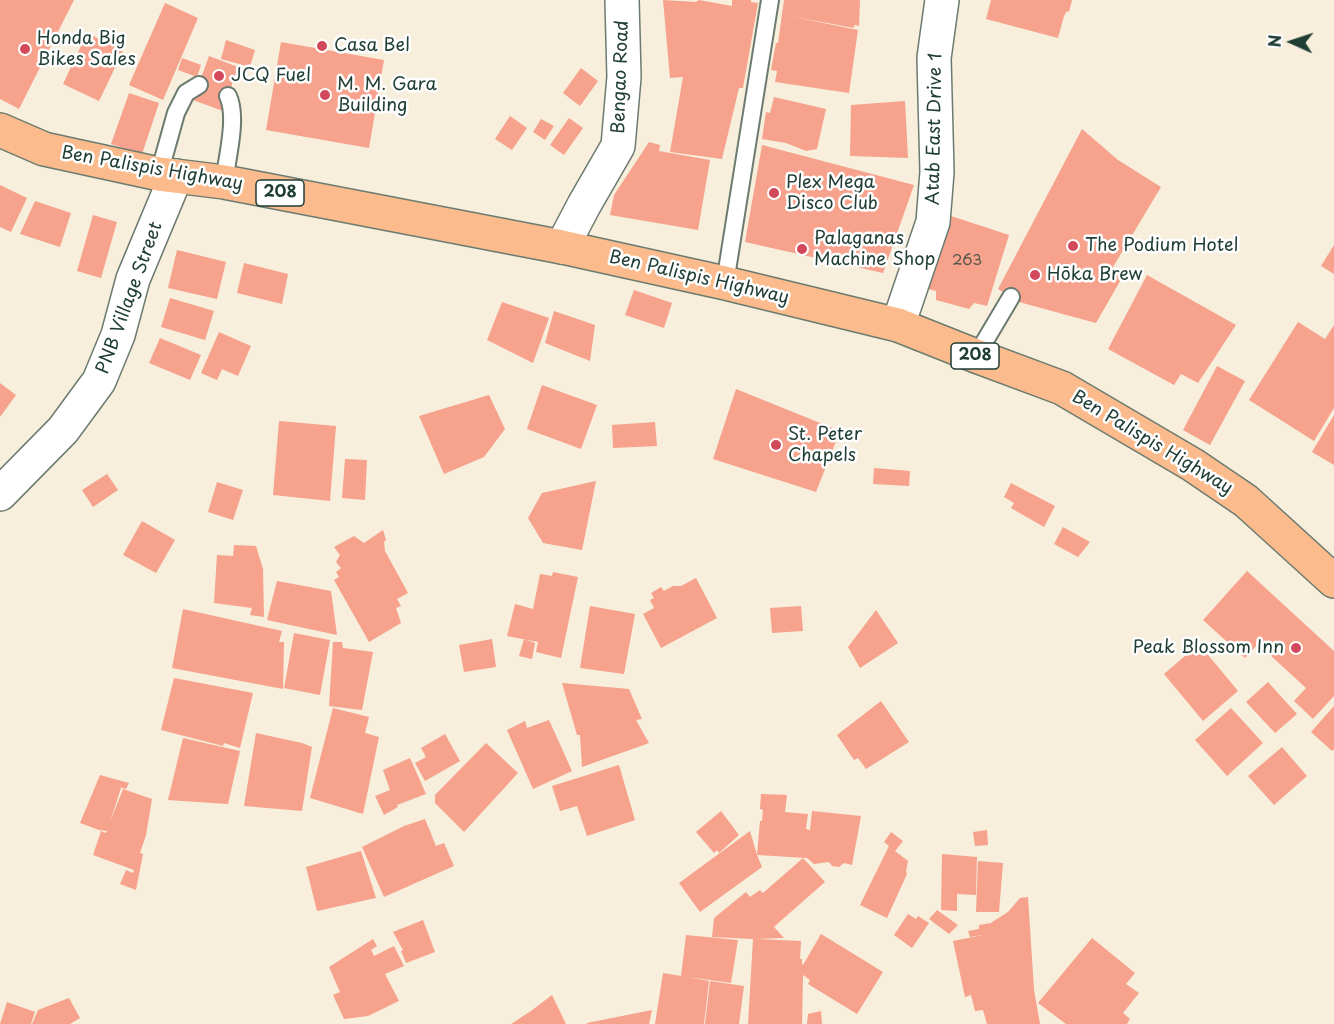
<!DOCTYPE html>
<meta charset="utf-8">
<style>
body{margin:0}
#map{position:relative;width:1334px;height:1024px;overflow:hidden;background:#f7eedc;font-family:"Playpen Sans",sans-serif}
canvas{display:block}
.north{position:absolute;left:1262px;top:12px;width:60px;height:60px;-webkit-text-stroke:4px #fff;paint-order:stroke;rotate:273deg;font-size:16px;font-weight:700;line-height:24px;text-align:center;color:#1f3d34}
.north::after{content:'';display:block;margin:auto;width:21px;height:27px;background:#1f3d34;clip-path:polygon(50% 0,100% 100%,50% 72%,0 100%)}
</style>
<div id="map">
<canvas width="1334" height="1024"></canvas>
<div class="north">N</div>
</div>
<script>
const g = document.querySelector('canvas').getContext('2d');
g.lineJoin = 'round';
function fillPath(path, color) { g.fillStyle = color; g.fill(path, 'evenodd'); }
function trace(path, color, width, dash) { g.strokeStyle = color; g.lineWidth = width; g.lineCap = dash ? 'butt' : 'round'; g.setLineDash(dash || []); g.stroke(path); }
function write(font, color, halo, rows, align = 'center') {
  g.font = font + ' "Playpen Sans",sans-serif'; g.lineWidth = 5; g.setLineDash([]); g.textBaseline = 'middle'; g.strokeStyle = halo; g.fillStyle = color; for (const [text, x, y, turn = 0] of rows) {
    g.save(); g.translate(x, y); g.rotate((+turn || 0) * Math.PI / 180); g.textAlign = isNaN(turn) ? turn : align; if (halo) g.strokeText(text, 0, 0); g.fillText(text, 0, 0); g.restore();
  }
}
const building = new Path2D(`
 M 0,0 L 74,0 L 19,109 L 0,99 Z
 M 663,0 L 696,2 L 699,0 L 732,6 L 732,0 L 751,0 L 751,2 L 758,3 L 743,88 L 739,88 L 722,159 L 670,152 L 683,77 L 670,78 Z
 M 784,0 L 860,0 L 859,26 L 854,25 L 854,28 L 789,16 L 858,30 L 849,93 L 775,82 L 777,71 L 771,70 L 776,43 L 778,43 Z
 M 991,0 L 1072,0 L 1069,12 L 1067,11 L 1064,16 L 1058,38 L 986,19 Z
 M 165,3 L 198,18 L 163,100 L 129,85 Z
 M 87,33 L 123,51 L 99,101 L 63,84 Z
 M 226,40 L 255,50 L 250,67 L 221,59 Z
 M 281,42 L 384,60 L 369,148 L 266,130 Z
 M 209,56 L 238,67 L 223,111 L 193,100 Z
 M 182,58 L 201,65 L 197,77 L 178,70 Z
 M 581,68 L 598,81 L 580,106 L 563,93 Z
 M 129,93 L 159,103 L 142,154 L 111,144 Z
 M 774,97 L 826,109 L 817,149 L 806,151 L 786,143 L 762,139 L 766,112 L 770,113 Z
 M 905,101 L 908,158 L 850,156 L 851,105 Z
 M 510,116 L 527,128 L 512,150 L 495,139 Z
 M 569,118 L 583,128 L 564,155 L 550,145 Z
 M 541,119 L 554,126 L 545,140 L 533,132 Z
 M 1082,129 L 1118,160 L 1161,187 L 1113,267 L 1123,276 L 1096,323 L 1019,302 L 998,289 Z
 M 649,142 L 660,145 L 659,151 L 710,160 L 698,230 L 610,215 L 614,195 Z
 M 762,145 L 914,185 L 883,273 L 745,242 Z
 M 0,185 L 27,198 L 11,232 L 0,227 Z
 M 35,201 L 71,213 L 60,247 L 20,234 Z
 M 93,215 L 117,222 L 101,278 L 77,271 Z
 M 948,215 L 1009,235 L 987,306 L 974,303 L 969,309 L 936,300 L 936,291 L 925,288 Z
 M 1334,245 L 1334,274 L 1321,266 Z
 M 177,250 L 226,262 L 217,299 L 168,288 Z
 M 244,263 L 288,274 L 282,304 L 237,293 Z
 M 1147,275 L 1236,325 L 1198,383 L 1181,374 L 1174,385 L 1108,349 Z
 M 634,290 L 672,303 L 664,328 L 625,315 Z
 M 170,298 L 214,311 L 205,340 L 161,327 Z
 M 502,302 L 549,318 L 533,363 L 487,340 Z
 M 554,311 L 595,325 L 590,361 L 545,343 Z
 M 1298,322 L 1325,339 L 1334,325 L 1334,408 L 1314,441 L 1249,400 Z
 M 219,332 L 251,346 L 238,376 L 222,369 L 217,380 L 201,373 Z
 M 160,338 L 201,355 L 190,380 L 149,363 Z
 M 1217,366 L 1245,381 L 1210,445 L 1183,430 Z
 M 0,383 L 16,395 L 0,417 Z
 M 542,385 L 597,405 L 581,449 L 527,429 Z
 M 736,389 L 840,431 L 816,492 L 713,459 Z
 M 489,395 L 505,429 L 484,457 L 444,474 L 419,416 Z
 M 1334,415 L 1334,465 L 1312,452 Z
 M 279,421 L 336,426 L 330,501 L 273,495 Z
 M 655,422 L 657,446 L 613,448 L 612,425 Z
 M 345,459 L 367,460 L 365,500 L 342,498 Z
 M 874,468 L 910,471 L 909,486 L 873,484 Z
 M 107,474 L 118,490 L 93,507 L 82,490 Z
 M 596,481 L 582,550 L 543,543 L 528,518 L 542,493 Z
 M 217,482 L 243,490 L 233,520 L 208,512 Z
 M 1011,483 L 1055,506 L 1044,527 L 1011,508 L 1014,503 L 1004,497 Z
 M 142,521 L 175,540 L 156,573 L 123,555 Z
 M 1063,527 L 1090,542 L 1078,557 L 1054,544 Z
 M 383,530 L 386,540 L 384,542 L 385,551 L 408,593 L 397,599 L 401,606 L 396,608 L 401,623 L 369,642 L 334,580 L 339,577 L 336,572 L 341,568 L 336,562 L 340,555 L 334,547 L 354,536 L 364,543 Z
 M 234,545 L 256,546 L 263,569 L 264,617 L 250,615 L 252,608 L 214,603 L 217,555 L 233,556 Z
 M 1247,571 L 1334,651 L 1334,696 L 1313,719 L 1294,701 L 1306,688 L 1258,644 L 1245,658 L 1203,620 Z
 M 553,572 L 578,577 L 561,658 L 536,652 L 538,642 L 507,636 L 515,604 L 533,609 L 540,574 L 552,576 Z
 M 696,578 L 717,618 L 661,648 L 643,614 L 654,608 L 650,600 L 654,598 L 651,593 L 661,587 L 664,591 L 673,586 L 681,586 Z
 M 277,581 L 331,591 L 337,635 L 267,620 Z
 M 590,606 L 635,614 L 624,674 L 580,668 Z
 M 801,606 L 803,631 L 772,633 L 770,608 Z
 M 183,609 L 282,631 L 279,642 L 284,642 L 283,689 L 172,668 Z
 M 876,610 L 898,643 L 860,668 L 848,647 Z
 M 294,633 L 330,640 L 320,695 L 284,688 Z
 M 492,639 L 496,667 L 464,672 L 459,645 Z
 M 524,639 L 535,643 L 532,659 L 519,656 Z
 M 333,642 L 342,642 L 343,648 L 373,652 L 362,710 L 329,706 Z
 M 1199,644 L 1238,691 L 1203,721 L 1164,674 Z
 M 174,678 L 253,693 L 240,748 L 224,743 L 223,746 L 161,730 Z
 M 1268,682 L 1297,714 L 1275,733 L 1246,702 Z
 M 562,683 L 629,689 L 642,719 L 636,720 L 649,743 L 582,767 L 580,735 L 577,735 Z
 M 881,701 L 909,742 L 866,769 L 858,758 L 854,760 L 837,735 Z
 M 1334,706 L 1334,749 L 1332,751 L 1311,732 Z
 M 333,708 L 369,717 L 365,733 L 379,737 L 363,814 L 310,798 Z
 M 1231,708 L 1263,743 L 1227,776 L 1195,740 Z
 M 549,720 L 572,771 L 533,789 L 507,730 L 525,721 L 527,728 Z
 M 256,733 L 302,743 L 312,747 L 302,811 L 244,806 Z
 M 445,734 L 460,761 L 425,781 L 415,763 L 426,757 L 421,748 Z
 M 183,738 L 240,751 L 228,804 L 168,800 Z
 M 486,743 L 518,773 L 464,832 L 435,803 L 435,795 Z
 M 1282,747 L 1307,776 L 1274,805 L 1248,776 Z
 M 410,758 L 426,794 L 397,805 L 398,807 L 384,815 L 375,796 L 390,790 L 383,770 Z
 M 619,765 L 635,820 L 587,836 L 577,806 L 560,811 L 552,786 Z
 M 100,775 L 129,783 L 126,789 L 119,787 L 121,788 L 110,822 L 123,789 L 152,799 L 146,835 L 140,853 L 143,854 L 136,890 L 120,884 L 126,870 L 133,873 L 134,870 L 93,855 L 101,831 L 106,833 L 107,831 L 99,830 L 80,823 Z
 M 761,794 L 787,795 L 785,812 L 808,814 L 806,829 L 810,830 L 812,811 L 861,816 L 852,865 L 844,863 L 839,867 L 832,866 L 829,862 L 814,864 L 807,858 L 757,855 L 762,867 L 700,912 L 679,883 L 750,831 L 757,855 L 760,821 L 762,821 L 763,810 L 760,809 Z
 M 721,811 L 739,835 L 719,853 L 717,850 L 714,853 L 696,832 Z
 M 425,819 L 436,846 L 444,843 L 454,866 L 384,897 L 362,847 L 404,826 Z
 M 987,830 L 988,845 L 975,846 L 973,832 Z
 M 891,832 L 903,841 L 895,851 L 908,861 L 906,872 L 907,874 L 887,918 L 860,905 L 889,846 L 884,842 Z
 M 361,851 L 376,898 L 317,911 L 306,867 Z
 M 942,854 L 977,857 L 976,895 L 957,894 L 957,911 L 941,910 Z
 M 803,858 L 825,882 L 776,925 L 774,927 L 784,938 L 756,939 L 801,941 L 800,959 L 802,959 L 802,964 L 803,965 L 821,934 L 883,972 L 857,1014 L 808,984 L 810,980 L 803,975 L 802,1024 L 748,1024 L 753,939 L 712,937 L 714,918 L 746,892 L 750,897 L 760,890 L 763,893 Z
 M 978,861 L 1003,863 L 999,912 L 976,912 Z
 M 1028,897 L 1034,990 L 1040,1024 L 987,1024 L 983,1010 L 975,1011 L 971,995 L 965,997 L 953,941 L 983,935 L 970,937 L 968,931 L 979,929 L 979,925 L 991,923 L 989,924 L 1008,912 L 1020,898 Z
 M 937,910 L 958,925 L 949,934 L 929,919 Z
 M 908,914 L 916,919 L 918,916 L 929,923 L 912,948 L 894,935 Z
 M 423,920 L 435,952 L 406,963 L 401,951 L 403,950 L 393,932 Z
 M 686,935 L 738,940 L 731,983 L 688,977 L 709,981 L 704,1024 L 655,1024 L 663,973 L 681,976 Z
 M 1092,938 L 1135,973 L 1126,984 L 1139,993 L 1123,1013 L 1130,1019 L 1127,1024 L 1066,1024 L 1038,1003 Z
 M 373,939 L 377,946 L 371,950 L 374,956 L 394,946 L 404,966 L 385,974 L 399,1001 L 368,1016 L 344,1019 L 333,995 L 340,992 L 329,967 Z
 M 710,981 L 744,986 L 739,1024 L 705,1024 Z
 M 552,995 L 566,1024 L 511,1024 L 531,1011 Z
 M 69,998 L 80,1018 L 70,1024 L 32,1024 L 38,1010 Z
 M 7,1002 L 35,1012 L 31,1024 L 0,1024 Z
 M 652,1010 L 649,1024 L 587,1024 L 587,1023 Z
 M 821,1011 L 822,1024 L 807,1024 L 808,1014 Z`);
const service = new Path2D(`
 M 159,174 L 176,113 L 186,93 L 199,85
 M 224,182 C 227,158 238,117 228,96
 M 725,283 L 770,0
 M 976,356 L 1011,297`);
const minor = new Path2D(`
 M 562,247 L 584,205 L 618,146 L 624,77 L 622,0
 M 898,325 L 933,222 L 937,172 L 934,58 L 942,0
 M 0,494 L 63,430 L 99,381 L 118,335 L 133,279 L 176,176`);
const primary = new Path2D(`
 M 0,130 L 44,149 L 159,174 L 224,182 L 562,247 L 725,283 L 898,325 L 976,356 L 1062,388 L 1193,465 L 1246,501 L 1334,581`);
const markers = [
 [322,46,6,"#d1495b"],
 [25,49,6,"#d1495b"],
 [219,76,6,"#d1495b"],
 [325,95,6,"#d1495b"],
 [774,193,6,"#d1495b"],
 [1073,246,6,"#d1495b"],
 [802,249,6,"#d1495b"],
 [1035,275,6,"#d1495b"],
 [776,445,6,"#d1495b"],
 [1296,648,6,"#d1495b"]
];
const numberNames = [
 ["263",967,261]
];
const shields = [
 [280,193,48],
 [975,356,48]
];
const shieldNames = [
 ["208",280,193],
 ["208",975,356]
];
const poiNames = [
 ["Honda Big",37,39],
 ["Bikes Sales",37,60],
 ["Casa Bel",334,46],
 ["JCQ Fuel",231,76],
 ["M. M. Gara",337,85],
 ["Building",337,106],
 ["Plex Mega",786,183],
 ["Disco Club",786,204],
 ["Palaganas",814,239],
 ["Machine Shop",814,260],
 ["The Podium Hotel",1085,246],
 ["Hōka Brew",1047,275],
 ["St. Peter",788,435],
 ["Chapels",788,456],
 ["Peak Blossom Inn",1284,648,"right"]
];
const streetNames = [
 ["Bengao Road",621,77,-88],
 ["Atab East Drive 1",935,129,-89],
 ["Ben Palispis Highway",152,169,10],
 ["Ben Palispis Highway",699,278,13],
 ["PNB Village Street",130,298,-70],
 ["Ben Palispis Highway",1152,443,31]
];
fillPath(building, '#f6a28c');
trace(service, '#6b7b6f', 20);
trace(minor, '#6b7b6f', 36);
trace(primary, '#6b7b6f', 36);
trace(service, '#fff', 16);
trace(minor, '#fff', 33);
trace(primary, '#fbbb8c', 33);
for (const [x, y, r, color] of markers) { const dot = new Path2D(); dot.arc(x, y, r, 0, 2 * Math.PI); g.fillStyle = color; g.fill(dot); trace(dot, '#fff', 2); }
write('15px', '#55564a', null, numberNames);
for (const [x, y, w] of shields) { const box = new Path2D(); box.roundRect(x - w / 2, y - 13, w, 26, 4.5); g.fillStyle = '#fff'; g.fill(box); trace(box, '#1f3d34', 1.5); }
write('bold 16px', '#1f3d34', null, shieldNames);
write('18px', '#1f3d34', '#fff', poiNames, 'left');
write('18px', '#1f3d34', '#fff', streetNames);
</script>
